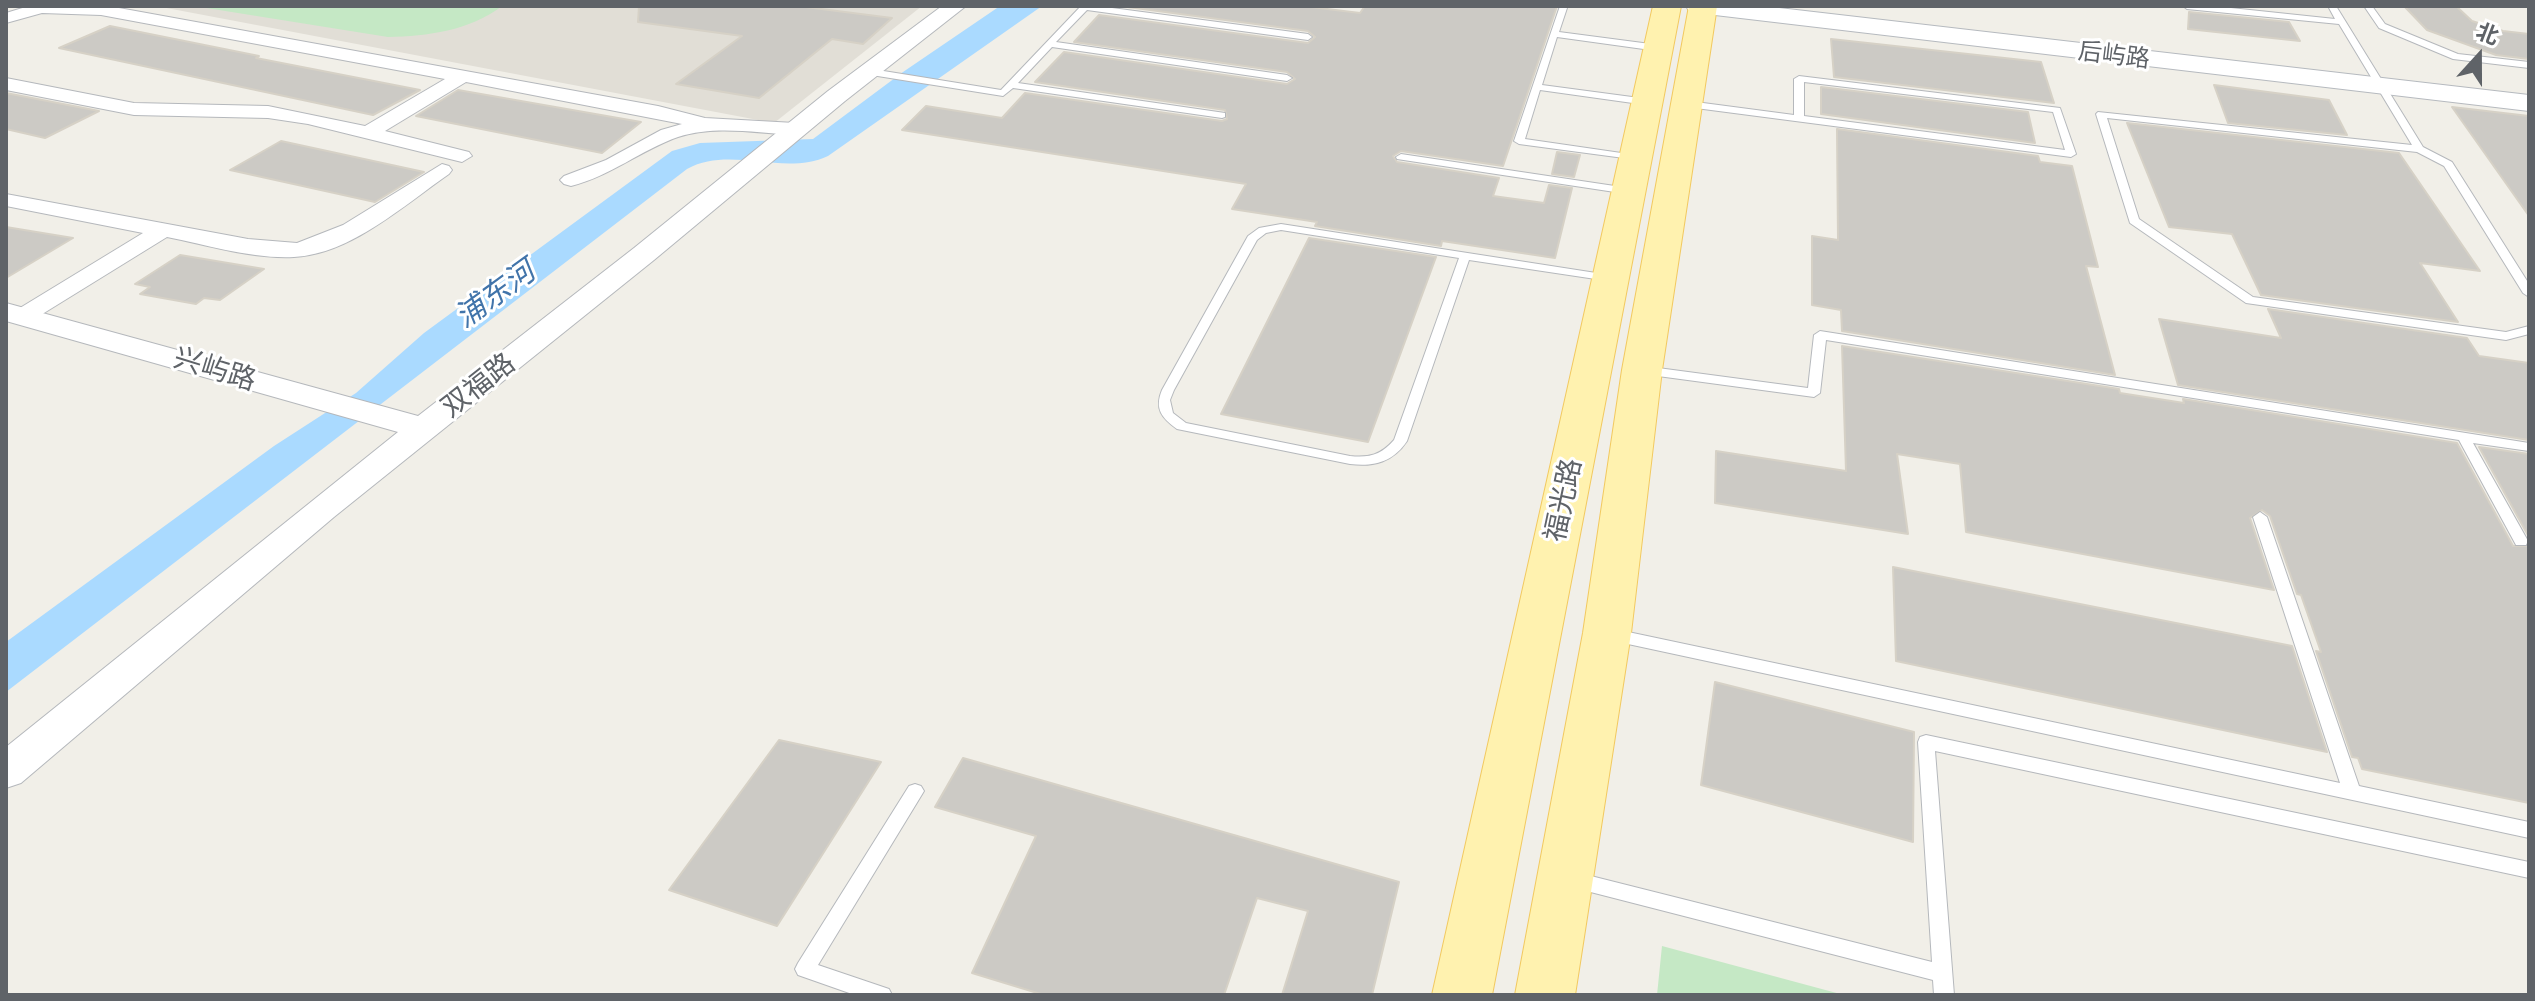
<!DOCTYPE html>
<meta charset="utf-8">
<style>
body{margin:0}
#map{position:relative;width:2535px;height:1001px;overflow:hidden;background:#f1efe8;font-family:Commissioner,"Noto Sans SC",sans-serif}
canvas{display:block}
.frame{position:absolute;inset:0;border:8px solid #5f6368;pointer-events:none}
.north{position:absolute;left:2439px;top:16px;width:80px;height:80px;-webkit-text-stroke:6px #fff;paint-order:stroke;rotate:21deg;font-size:22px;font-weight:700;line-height:32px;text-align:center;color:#5f6368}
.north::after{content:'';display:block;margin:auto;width:28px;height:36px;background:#5f6368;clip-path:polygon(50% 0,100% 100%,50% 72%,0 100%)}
</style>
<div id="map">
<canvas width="2535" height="1001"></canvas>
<div class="frame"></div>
<div class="north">北</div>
</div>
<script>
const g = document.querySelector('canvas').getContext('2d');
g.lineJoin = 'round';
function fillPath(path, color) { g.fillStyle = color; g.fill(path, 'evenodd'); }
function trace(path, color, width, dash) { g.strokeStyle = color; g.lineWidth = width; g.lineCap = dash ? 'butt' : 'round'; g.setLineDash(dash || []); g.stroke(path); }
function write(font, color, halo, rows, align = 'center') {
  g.font = font + ' Commissioner,"Noto Sans SC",sans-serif'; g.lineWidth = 6; g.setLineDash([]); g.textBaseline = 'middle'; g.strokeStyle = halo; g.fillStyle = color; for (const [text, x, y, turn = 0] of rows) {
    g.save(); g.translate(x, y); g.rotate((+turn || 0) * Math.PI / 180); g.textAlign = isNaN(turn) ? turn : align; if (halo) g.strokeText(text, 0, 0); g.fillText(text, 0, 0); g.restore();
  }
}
const education = new Path2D(`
 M 156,6 L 922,6 L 774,123 Z`);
const green = new Path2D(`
 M 194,6 L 502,6 C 469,31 428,36 388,37 Z
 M 1662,946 L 1844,995 L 1657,995 Z`);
const water = new Path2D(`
 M 1000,6 L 1042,6 L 828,156 C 783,177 731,145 687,169 L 6,692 L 6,642 L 274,446 L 356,393 L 424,333 L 672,151 L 700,143 L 813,139 L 903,72 Z`);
const building = new Path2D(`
 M 639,6 L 798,6 L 892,18 L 863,44 L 832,39 L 759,98 L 676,84 L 742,36 L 638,22 Z
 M 1120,6 L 1303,6 L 1360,13 L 1365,6 L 1557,6 L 1503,166 L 1401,151 L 1393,156 L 1397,162 L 1499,178 L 1493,196 L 1544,203 L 1549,185 L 1572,188 L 1555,258 L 1442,241 L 1441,246 L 1315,226 L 1317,222 L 1232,209 L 1246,184 L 902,130 L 926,106 L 1002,118 L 1025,93 L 1222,121 L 1227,119 L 1225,110 L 1035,82 L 1064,52 L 1287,84 L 1295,79 L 1287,72 L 1074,42 L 1099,15 L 1308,43 L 1315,37 L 1308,31 Z
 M 2404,6 L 2456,6 L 2472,21 L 2503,31 L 2529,34 L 2529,59 L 2496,55 L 2427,30 Z
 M 2189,12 L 2289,22 L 2300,41 L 2188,29 Z
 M 110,26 L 259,56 L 256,58 L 420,90 L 373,115 L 59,48 Z
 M 1831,39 L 2041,62 L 2054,103 L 1834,77 Z
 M 2214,85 L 2329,100 L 2347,135 L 2228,123 Z
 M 1821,87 L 2028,112 L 2035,143 L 1821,114 Z
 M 458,90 L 641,122 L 602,153 L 416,116 Z
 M 6,93 L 99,111 L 45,138 L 6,129 Z
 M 2452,107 L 2529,116 L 2529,216 Z
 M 2127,123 L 2399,153 L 2480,271 L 2420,263 L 2458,322 L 2261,295 L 2232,234 L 2169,227 Z
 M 1837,129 L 2038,156 L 2040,162 L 2072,166 L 2098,267 L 2086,266 L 2115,375 L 1842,331 L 1841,310 L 1812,305 L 1812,236 L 1838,240 Z
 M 281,141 L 424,172 L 375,202 L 230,170 Z
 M 1557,152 L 1580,155 L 1574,177 L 1552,174 Z
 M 6,227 L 73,238 L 6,278 Z
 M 1309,238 L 1436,257 L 1368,442 L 1221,414 Z
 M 180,255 L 264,269 L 220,300 L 204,298 L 196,304 L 140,294 L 150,287 L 135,284 Z
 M 2268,309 L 2467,338 L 2479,356 L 2529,363 L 2529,440 L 2178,385 L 2159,319 L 2281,338 Z
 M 1842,346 L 2119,389 L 2120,393 L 2184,403 L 2183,399 L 2457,443 L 2513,546 L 2529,546 L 2529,803 L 2362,769 L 2358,758 L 2352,757 L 2316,651 L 2321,652 L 2301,595 L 2297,594 L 2270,516 L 2262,510 L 2250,518 L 2274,590 L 1966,532 L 1960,464 L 1897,454 L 1908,534 L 1715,503 L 1716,451 L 1846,471 Z
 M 2479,447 L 2529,454 L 2529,537 Z
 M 1893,567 L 2292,646 L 2327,752 L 1896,661 Z
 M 1715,682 L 1914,732 L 1913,842 L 1701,785 Z
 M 779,740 L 881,762 L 777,926 L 669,890 Z
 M 963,758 L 1399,882 L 1372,995 L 1282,995 L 1308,911 L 1257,898 L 1224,995 L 1044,995 L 972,973 L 1036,836 L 935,807 Z`);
const service = new Path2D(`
 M 1081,6 L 1097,6 L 1308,34 L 1312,37 L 1308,40 L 1087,10 L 1056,42 L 1287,75 L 1292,78 L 1287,81 L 1052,47 L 1018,83 L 1225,113 L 1225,117 L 1222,118 L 1013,88 L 1003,96 L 865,74 L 860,71 L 865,68 L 1001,90 Z
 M 1560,6 L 1567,8 L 1559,32 L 1658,45 L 1663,48 L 1658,51 L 1557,37 L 1542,85 L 1647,99 L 1652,102 L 1647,105 L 1540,90 L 1525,139 L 1635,155 L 1640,158 L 1639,160 L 1519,144 L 1514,141 Z
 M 2183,6 L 2212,6 L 2335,19 L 2328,6 L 2336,6 L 2423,147 L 2452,162 L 2529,284 L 2529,297 L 2523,293 L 2444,166 L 2417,152 L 2107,118 L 2139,219 L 2253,297 L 2506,332 L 2529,326 L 2529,334 L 2506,340 L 2246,303 L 2130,223 L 2096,114 L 2098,112 L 2412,145 L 2339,24 L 2187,9 Z
 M 2364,6 L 2372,6 L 2385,24 L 2458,54 L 2529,62 L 2529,68 L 2453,59 L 2379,28 Z
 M 1799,76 L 2060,108 L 2076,154 L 2071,157 L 1688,107 L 1683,104 L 1688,101 L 1794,115 L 1794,79 ZM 1804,82 L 2053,112 L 2065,150 L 1804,116 Z
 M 1401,154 L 1628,188 L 1633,191 L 1628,194 L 1397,159 L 1396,157 Z
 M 1281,224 L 1609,275 L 1615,278 L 1609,281 L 1469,260 L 1407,441 C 1393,462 1374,467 1350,464 L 1177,429 C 1162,418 1154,409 1162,390 L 1248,236 L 1259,228 ZM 1281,230 L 1459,258 L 1394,440 C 1381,455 1369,458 1350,456 L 1186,423 L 1173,413 L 1170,400 L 1174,390 L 1257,240 L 1266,233 Z
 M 1820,331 L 2529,443 L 2529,451 L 2473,443 L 2528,541 L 2526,545 L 2516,545 L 2459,440 L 1826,340 L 1820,393 L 1814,397 L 1643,374 L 1637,370 L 1643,366 L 1808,388 L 1814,335 Z
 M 2260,512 L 2267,517 L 2359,786 L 2529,822 L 2529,838 L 1614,641 L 1609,639 L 1606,635 L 1609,631 L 1614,629 L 2340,783 L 2253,517 Z
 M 1926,735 L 2529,862 L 2529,878 L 1935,751 L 1954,995 L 1934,995 L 1933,980 L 1575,888 L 1569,886 L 1566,880 L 1569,874 L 1575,872 L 1932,962 L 1918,742 L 1920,737 Z
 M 915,784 L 921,786 L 924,791 L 921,796 L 818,965 L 889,989 L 892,995 L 855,995 L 798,975 L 795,969 L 798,963 L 909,786 Z`);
const minor = new Path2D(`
 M 29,6 L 108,6 L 658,106 L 705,118 L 795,123 L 805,129 L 795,135 C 756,133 715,125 678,137 C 641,150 611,176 571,186 L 564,184 L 560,180 L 564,176 L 606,160 L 661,130 L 682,124 L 466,82 L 385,131 L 469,152 L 472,156 L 462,162 L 308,124 L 268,118 L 134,115 L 6,90 L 6,78 L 134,103 L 268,106 L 365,126 L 445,79 L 101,15 L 42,13 L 6,23 L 6,13 Z
 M 442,164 L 449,166 L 452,170 L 449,174 C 404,205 351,254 294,257 C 251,259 208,245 167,237 L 31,321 L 15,321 L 11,316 L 15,311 L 143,233 L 6,206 L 6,194 L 248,239 L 297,243 L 343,225 Z`);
const tertiary = new Path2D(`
 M 942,6 L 966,6 L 845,101 L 654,260 L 334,517 L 21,783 L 6,788 L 6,747 L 398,432 L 6,321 L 6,303 L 418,416 L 634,248 L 828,91 Z`);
const secondary = new Path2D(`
 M 1686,6 L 1762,6 L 2529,95 L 2529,111 L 1698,13 L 1689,11 Z`);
const primary = new Path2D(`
 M 1653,6 L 1681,6 L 1492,995 L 1432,995 Z
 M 1689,6 L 1717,6 L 1662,370 L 1631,633 L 1575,995 L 1515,995 L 1583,633 L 1622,370 Z`);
const farStreetnames = [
 ["后屿路",2114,55,7]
];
const streetNames = [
 ["兴屿路",215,369,17],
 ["双福路",478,385,-38],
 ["福光路",1563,500,-78]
];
const waterNames = [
 ["浦东河",495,294,-36]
];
fillPath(education, '#e1ded6');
fillPath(green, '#c5e8c5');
fillPath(water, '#aadaff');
fillPath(building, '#cccac5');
trace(building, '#d6d1c6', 2);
trace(service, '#b5b8bc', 2);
trace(minor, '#b5b8bc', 2);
trace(tertiary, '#b5b8bc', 2);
trace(secondary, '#b6babf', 2);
trace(primary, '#f2c960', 2);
fillPath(service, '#fff');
fillPath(minor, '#fff');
fillPath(tertiary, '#fff');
fillPath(secondary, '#fff');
fillPath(primary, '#fff2af');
write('24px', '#5f6368', '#fff', farStreetnames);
write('28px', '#5f6368', '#fff', streetNames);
write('italic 30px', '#4174aa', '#fff', waterNames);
</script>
